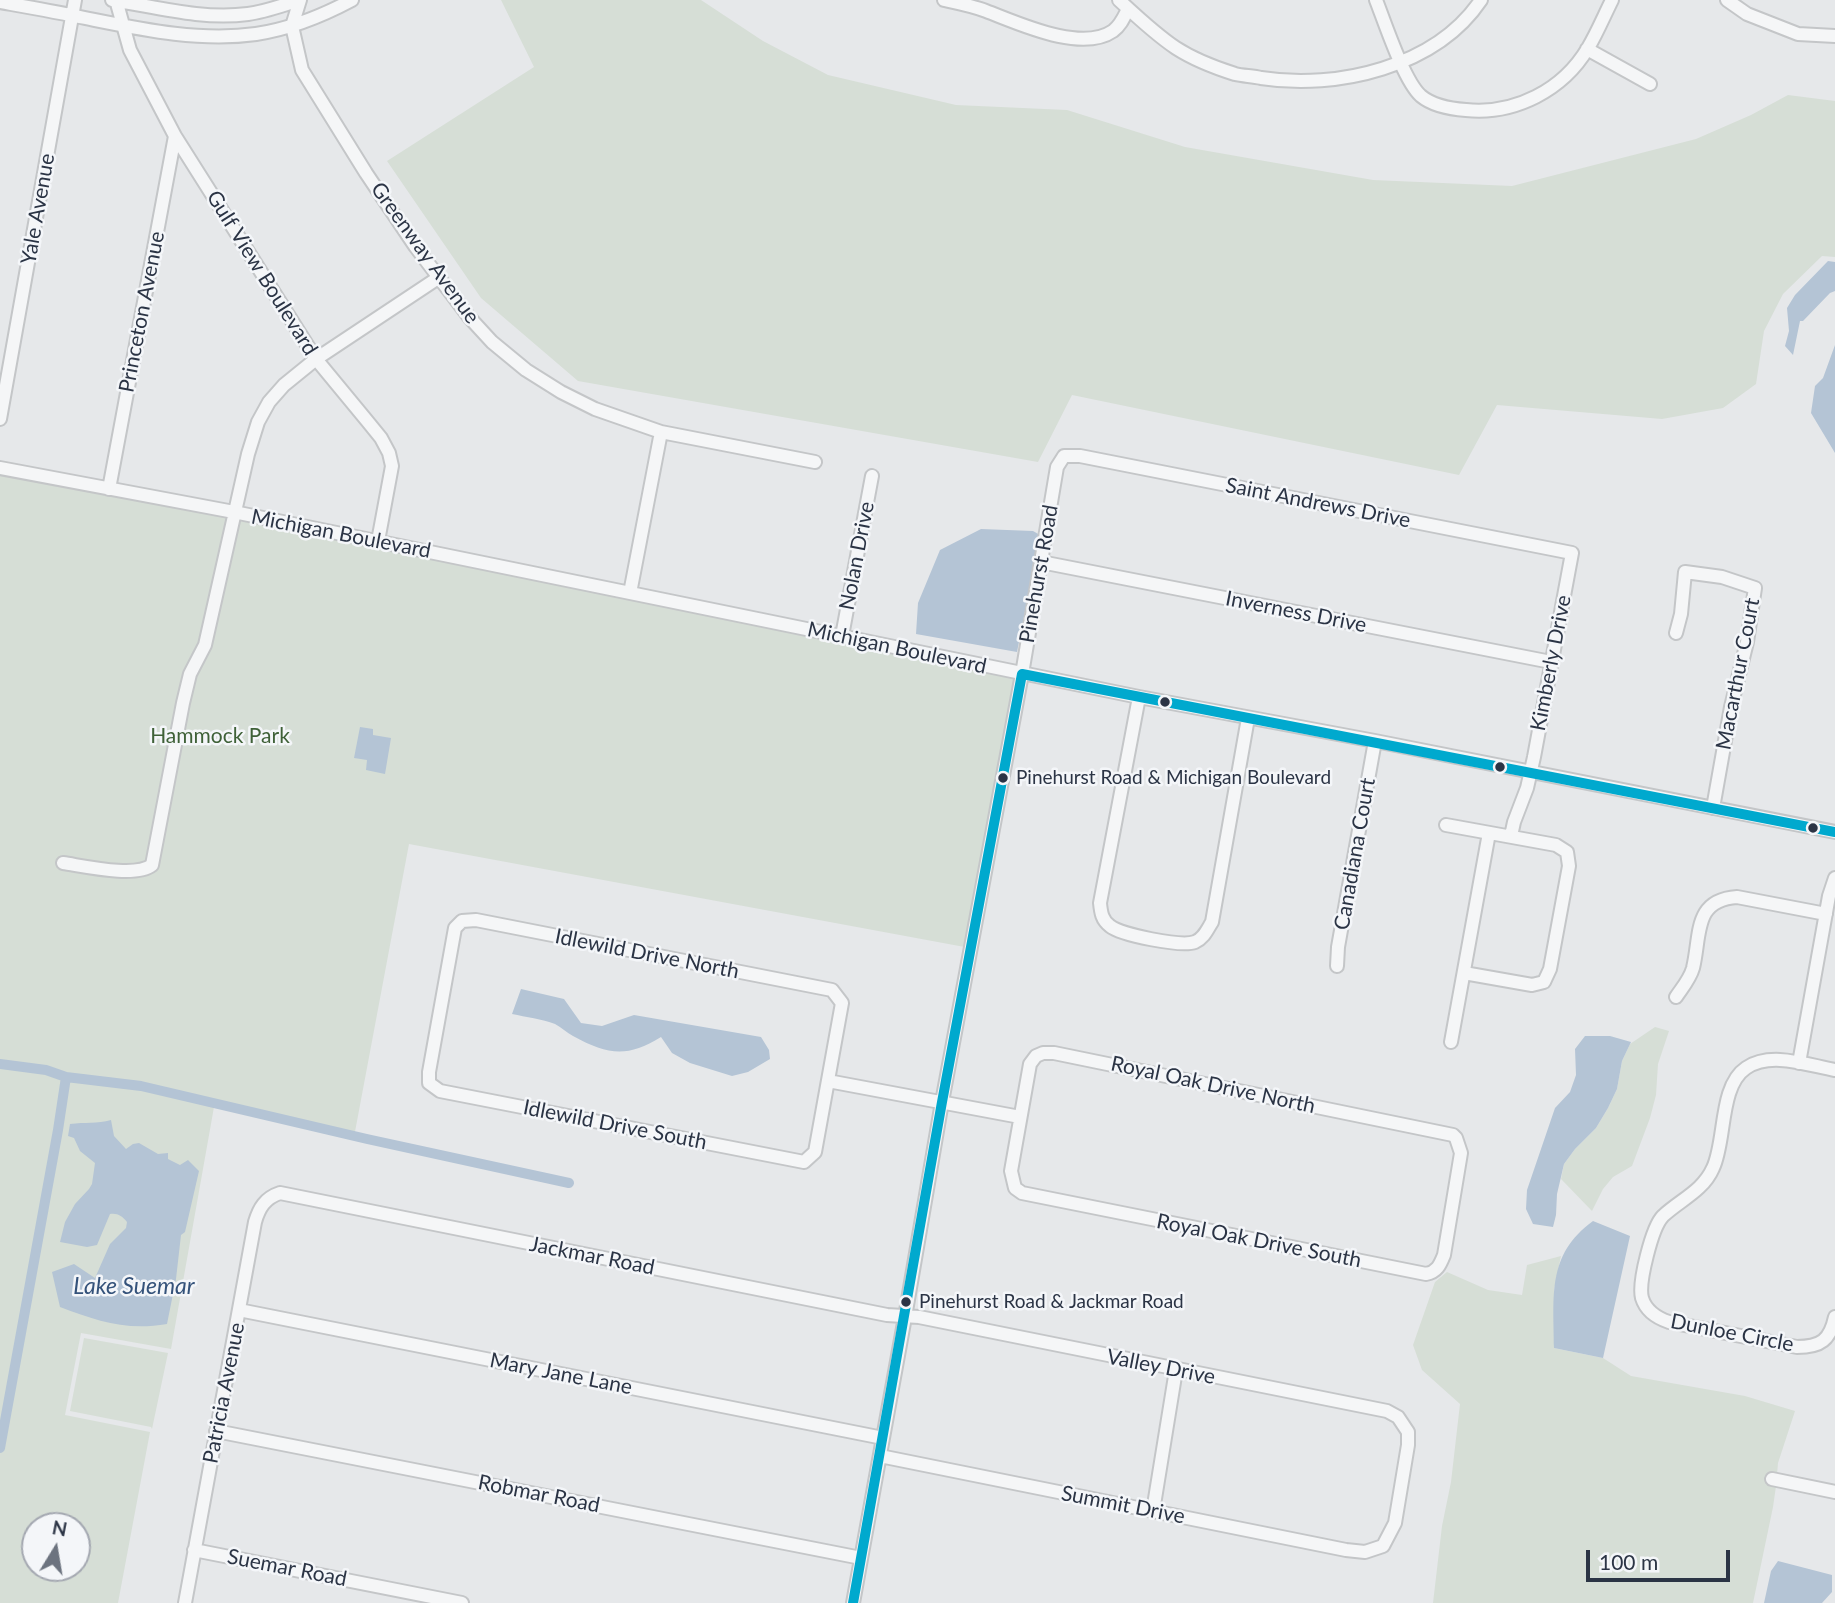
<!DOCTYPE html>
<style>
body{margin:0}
#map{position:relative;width:1835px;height:1603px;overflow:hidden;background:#e6e8ea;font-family:Lato,sans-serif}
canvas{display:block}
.north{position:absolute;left:21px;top:1512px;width:70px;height:70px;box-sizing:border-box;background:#f4f6f9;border:2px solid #a4a8b1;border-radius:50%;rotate:11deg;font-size:19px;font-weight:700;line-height:28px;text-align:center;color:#2b3445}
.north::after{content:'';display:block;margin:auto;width:24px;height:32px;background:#6c737f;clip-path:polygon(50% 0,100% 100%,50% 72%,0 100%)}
.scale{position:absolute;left:1586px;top:1550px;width:144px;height:32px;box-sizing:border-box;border:4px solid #2b3445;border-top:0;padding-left:9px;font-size:21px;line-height:24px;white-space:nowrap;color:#2b3445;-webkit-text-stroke:5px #f4f6f9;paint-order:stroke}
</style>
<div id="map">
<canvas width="1835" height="1603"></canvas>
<div class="north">N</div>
<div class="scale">100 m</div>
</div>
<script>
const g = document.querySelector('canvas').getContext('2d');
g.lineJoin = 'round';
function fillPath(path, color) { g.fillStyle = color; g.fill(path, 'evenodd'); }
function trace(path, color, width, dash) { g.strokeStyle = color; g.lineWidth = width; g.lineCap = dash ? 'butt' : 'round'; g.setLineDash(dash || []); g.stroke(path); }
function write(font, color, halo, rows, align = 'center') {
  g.font = font + ' Lato,sans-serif'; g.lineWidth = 5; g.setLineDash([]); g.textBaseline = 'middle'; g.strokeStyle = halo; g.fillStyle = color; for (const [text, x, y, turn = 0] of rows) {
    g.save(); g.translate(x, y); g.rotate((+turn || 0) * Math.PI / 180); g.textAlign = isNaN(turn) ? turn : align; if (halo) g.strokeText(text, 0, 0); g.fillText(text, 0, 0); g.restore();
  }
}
const green = new Path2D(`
 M 501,0 L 701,0 L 763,41 L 828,75 L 956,105 L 1067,110 L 1185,147 L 1373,180 L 1512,186 L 1696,139 L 1751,115 L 1788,95 L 1835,101 L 1835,257 L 1822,256 L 1783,294 L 1764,331 L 1756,384 L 1723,408 L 1662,419 L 1497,405 L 1459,475 L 1072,395 L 1038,462 L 578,381 L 481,298 L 387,161 L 534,67 Z
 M 0,469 L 1022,674 L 970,948 L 409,844 L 354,1137 L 214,1107 L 171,1349 L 81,1333 L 65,1415 L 150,1432 L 118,1603 L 0,1603 ZM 35,1526 L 77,1526 L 77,1568 L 35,1568 Z
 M 1655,1027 L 1669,1031 L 1658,1064 L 1656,1095 L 1650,1118 L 1632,1166 L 1613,1177 L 1603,1189 L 1592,1211 L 1561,1179 L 1564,1164 L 1575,1149 L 1596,1128 L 1608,1108 L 1617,1089 L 1622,1061 L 1630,1044 Z
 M 1561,1256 L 1554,1290 L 1554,1348 L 1603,1358 L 1631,1376 L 1745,1396 L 1795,1411 L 1778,1463 L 1777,1475 L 1768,1473 L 1766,1484 L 1776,1486 L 1773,1507 L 1753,1603 L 1433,1603 L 1442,1526 L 1451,1482 L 1460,1404 L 1422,1370 L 1413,1345 L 1435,1282 L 1447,1272 L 1488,1290 L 1522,1295 L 1527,1265 Z
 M 84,1338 L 168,1353 L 152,1429 L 151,1427 L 70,1411 Z`);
const water = new Path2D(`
 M 1828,261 L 1835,262 L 1835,291 L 1830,293 L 1803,321 L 1800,321 L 1793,355 L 1785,346 L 1789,331 L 1787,308 L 1795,295 Z
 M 1835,345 L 1835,453 L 1811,413 L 1815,386 L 1823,378 Z
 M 981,529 L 1033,531 L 1040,535 L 1017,652 L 916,634 L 918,603 L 940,550 Z
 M 360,727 L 373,729 L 373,735 L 391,738 L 385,774 L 366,770 L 367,760 L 354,758 Z
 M 521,989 L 564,999 L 581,1023 L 602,1026 L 634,1015 L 761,1037 L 769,1050 L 770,1059 L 748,1072 L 732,1076 L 690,1063 L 672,1053 L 661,1037 C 627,1058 608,1055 573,1036 C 567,1033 561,1027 555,1024 C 542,1019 526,1017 512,1014 Z
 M 1585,1036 L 1610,1036 L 1631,1042 L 1622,1061 L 1617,1089 L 1608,1108 L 1596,1128 L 1575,1149 L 1564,1164 L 1557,1194 L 1556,1215 L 1553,1227 L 1533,1224 L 1526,1209 L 1527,1190 L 1555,1108 L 1570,1092 L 1576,1075 L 1575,1049 Z
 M 111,1120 L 114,1136 L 126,1149 L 133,1144 L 139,1143 L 158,1154 L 168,1153 L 168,1159 L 180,1165 L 188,1160 L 199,1171 L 185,1232 L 181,1235 L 176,1279 L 167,1324 C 126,1331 97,1321 60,1307 L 52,1272 L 74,1264 L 95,1278 L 110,1244 L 126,1228 L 127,1222 C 122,1216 118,1213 110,1214 L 97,1245 L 87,1247 L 60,1242 L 65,1222 L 75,1204 L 89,1189 L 92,1184 L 95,1163 L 80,1151 L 74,1138 L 68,1136 L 70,1124 C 85,1122 97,1124 111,1120 Z
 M 1593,1221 L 1630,1236 L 1603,1358 L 1554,1348 C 1554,1297 1546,1255 1593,1221 Z
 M 1778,1561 L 1832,1575 L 1832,1592 L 1822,1603 L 1764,1603 L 1771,1571 Z`);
const canal = new Path2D(`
 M 0,1064 L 46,1070 L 66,1077 L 141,1086 L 367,1139 L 569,1183
 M 0,1448 L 58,1130 L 66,1077`);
const minor = new Path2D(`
 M 112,0 C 157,7 202,20 248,14 C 265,12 283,5 300,0
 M 116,0 L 130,50 L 175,136 L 316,359 L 368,422 L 381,438 L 389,453 L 392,466 L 378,541
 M 300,0 L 292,26 L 302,70 L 366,173 L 415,246 L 469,317 L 492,342 L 526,370 L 561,392 L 595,409 L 661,432 L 815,462
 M 944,0 C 958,3 973,6 986,11 C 1018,23 1081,53 1113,31 C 1121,25 1124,17 1128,9
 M 1119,0 C 1135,15 1158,36 1176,48 C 1193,59 1216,68 1235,74 C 1243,76 1253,76 1261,78 C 1337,90 1436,67 1481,0
 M 1376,0 C 1385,23 1404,81 1421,96 C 1433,106 1452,109 1466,110 C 1515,115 1563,90 1588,48 C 1597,33 1604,16 1612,0
 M 1727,0 L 1747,14 L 1798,34 L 1835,36
 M 0,2 C 28,7 57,12 85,18 C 140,29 199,42 256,34 C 290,29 322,16 352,0
 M 1587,49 L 1650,84
 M 0,419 L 75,0
 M 0,468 L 234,512 L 1139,697 L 1375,741 L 1835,832
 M 109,489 L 175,136
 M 1041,562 L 1551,662
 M 630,593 L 661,432
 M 1676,633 L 1681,614 L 1685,572 L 1722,577 L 1755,588 L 1747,642 L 1731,707 L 1713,808
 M 842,636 L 872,476
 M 1139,697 L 1100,903 C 1101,913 1102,920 1110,926 C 1121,935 1181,947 1195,942 C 1204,938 1207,930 1212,922 L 1248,718
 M 1446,825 L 1556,845 L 1567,852 L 1569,866 L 1550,969 L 1544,982 L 1532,985 L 1464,973
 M 63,863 C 84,866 136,878 152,865 L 183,703 L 190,674 L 205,645 L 248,454 L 258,422 L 269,402 L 284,385 L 316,359 L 438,278
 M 476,920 L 832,990 L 842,1003 L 815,1152 L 804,1162 L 440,1091 L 429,1083 L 429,1072 L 455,928 L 462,921 Z
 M 1337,966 L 1338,947 L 1375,741
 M 1676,997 C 1682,988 1690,979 1693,968 C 1701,935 1693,900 1737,897 L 1826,914
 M 1451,1042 L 1489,833
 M 1043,1053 L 1054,1053 L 1453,1135 L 1456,1138 L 1461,1153 L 1444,1255 C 1440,1265 1437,1272 1426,1274 L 1022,1193 L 1015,1188 L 1011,1171 L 1030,1064 L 1036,1056 Z
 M 1799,1063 L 1829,896 L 1835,878
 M 1835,1070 C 1807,1065 1771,1051 1746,1068 C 1719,1086 1726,1141 1713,1168 C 1703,1191 1680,1200 1663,1216 C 1652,1227 1638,1283 1642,1298 C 1646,1311 1657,1318 1669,1322 L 1797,1347 C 1821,1347 1830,1340 1835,1317
 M 828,1081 L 1020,1117
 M 239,1310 L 883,1438
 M 216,1431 L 861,1558
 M 1772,1479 L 1835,1492
 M 1153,1511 L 1176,1370
 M 194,1550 L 462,1603
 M 185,1603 L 255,1222 C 259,1208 265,1198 280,1193 L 887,1315 L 919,1317 L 1387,1411 L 1398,1417 L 1408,1432 L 1408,1445 L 1395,1523 L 1383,1546 L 1365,1552 L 1346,1550 L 880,1456
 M 853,1603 L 905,1317 L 942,1102 L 1022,674 L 1057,467 L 1064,456 L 1080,456 L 1572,553 L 1534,757 L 1527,788 L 1514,822 L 1511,836`);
const bus1 = new Path2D(`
 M 853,1603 L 942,1102 L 1022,674 L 1835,832`);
const markers = [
 [1165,702,6,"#2b3445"],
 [1500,767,6,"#2b3445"],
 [1003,778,6,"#2b3445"],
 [1813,828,6,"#2b3445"],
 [906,1302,6,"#2b3445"]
];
const busNames = [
 ["Pinehurst Road & Michigan Boulevard",1016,778],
 ["Pinehurst Road & Jackmar Road",919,1302]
];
const streetNames = [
 ["Yale Avenue",38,209,-80],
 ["Greenway Avenue",425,253,54],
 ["Gulf View Boulevard",262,273,58],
 ["Princeton Avenue",142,312,-79],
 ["Saint Andrews Drive",1318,503,11],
 ["Michigan Boulevard",341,534,11],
 ["Nolan Drive",857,556,-79],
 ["Pinehurst Road",1039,574,-80],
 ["Inverness Drive",1296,612,11],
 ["Michigan Boulevard",897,648,12],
 ["Kimberly Drive",1551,663,-79],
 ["Macarthur Court",1738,674,-79],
 ["Canadiana Court",1355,854,-80],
 ["Idlewild Drive North",647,954,11],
 ["Royal Oak Drive North",1213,1085,12],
 ["Idlewild Drive South",615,1125,11],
 ["Royal Oak Drive South",1259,1241,11],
 ["Jackmar Road",592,1256,11],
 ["Dunloe Circle",1732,1333,11],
 ["Valley Drive",1161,1367,11],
 ["Mary Jane Lane",561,1374,11],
 ["Patricia Avenue",224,1393,-79],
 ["Robmar Road",539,1494,11],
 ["Summit Drive",1123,1505,11],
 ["Suemar Road",287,1568,11]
];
const parkNames = [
 ["Hammock Park",220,736]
];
const waterNames = [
 ["Lake Suemar",134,1287]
];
fillPath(green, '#d6ded6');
fillPath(water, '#b4c4d5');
trace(canal, '#b4c4d5', 10);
trace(minor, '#c4c6c8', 16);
trace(minor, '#f5f6f7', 12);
trace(bus1, '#00a9ce', 10);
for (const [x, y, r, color] of markers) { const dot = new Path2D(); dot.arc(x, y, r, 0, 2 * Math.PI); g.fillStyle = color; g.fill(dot); trace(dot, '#f4f6f9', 2.5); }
write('19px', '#2b3445', '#f4f6f9', busNames, 'left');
write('21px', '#2b3445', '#f4f6f9', streetNames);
write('21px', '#3f6138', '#f4f6f9', parkNames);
write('italic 23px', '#34527a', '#f4f6f9', waterNames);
</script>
